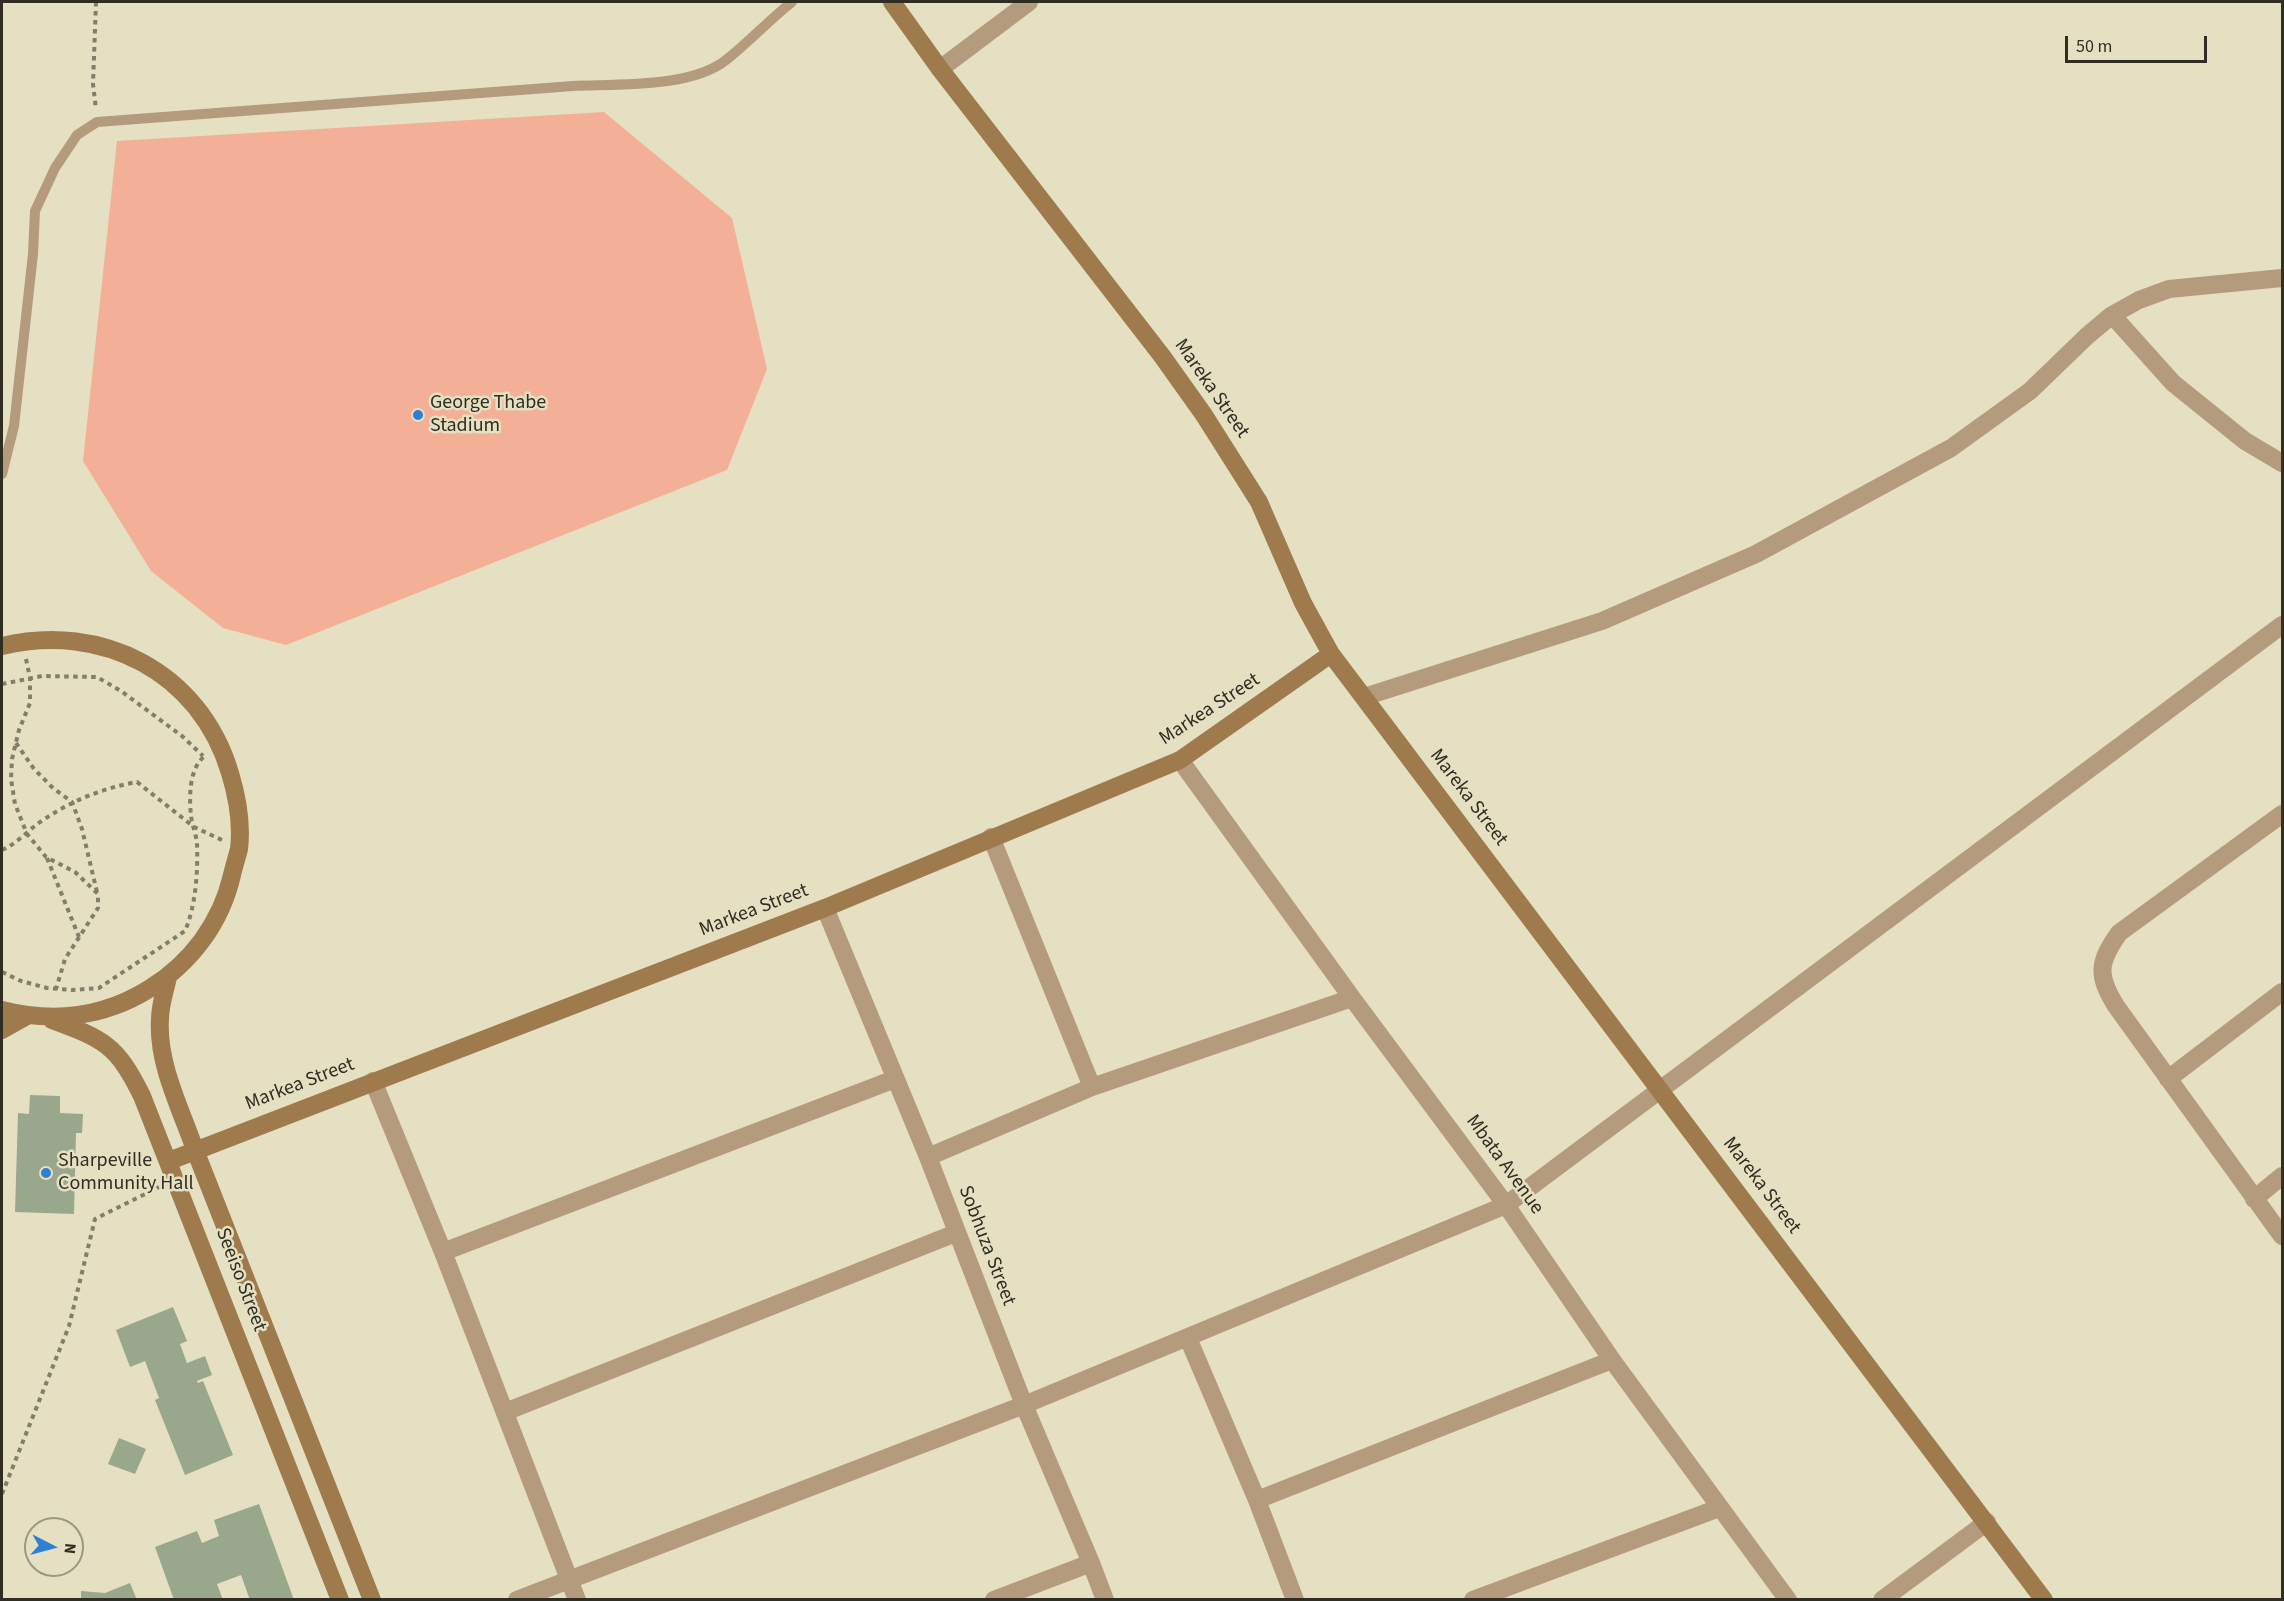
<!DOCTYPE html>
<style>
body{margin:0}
#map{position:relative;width:2284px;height:1601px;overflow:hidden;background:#e4e0c1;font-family:"Source Sans 3",sans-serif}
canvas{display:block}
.frame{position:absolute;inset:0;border:3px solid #302e22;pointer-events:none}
.north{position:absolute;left:24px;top:1517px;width:60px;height:60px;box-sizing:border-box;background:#e4e0c1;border:2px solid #9c9981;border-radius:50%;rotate:96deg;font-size:16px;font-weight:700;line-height:24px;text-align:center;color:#302e22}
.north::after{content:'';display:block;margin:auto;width:21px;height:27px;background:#2f80d0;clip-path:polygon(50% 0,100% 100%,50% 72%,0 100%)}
.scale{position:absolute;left:2065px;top:36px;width:142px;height:27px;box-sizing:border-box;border:3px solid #302e22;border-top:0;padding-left:8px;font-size:18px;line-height:21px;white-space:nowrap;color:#302e22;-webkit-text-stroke:4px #e4e0c1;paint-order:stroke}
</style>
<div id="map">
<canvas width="2284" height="1601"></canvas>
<div class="frame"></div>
<div class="north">N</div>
<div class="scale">50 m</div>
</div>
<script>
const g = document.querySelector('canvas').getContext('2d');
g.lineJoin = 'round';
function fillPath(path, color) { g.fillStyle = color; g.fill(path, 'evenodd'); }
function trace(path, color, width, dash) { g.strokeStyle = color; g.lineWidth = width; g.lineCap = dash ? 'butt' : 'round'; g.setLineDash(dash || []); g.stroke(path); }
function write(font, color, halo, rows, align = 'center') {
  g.font = font + ' "Source Sans 3",sans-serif'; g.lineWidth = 5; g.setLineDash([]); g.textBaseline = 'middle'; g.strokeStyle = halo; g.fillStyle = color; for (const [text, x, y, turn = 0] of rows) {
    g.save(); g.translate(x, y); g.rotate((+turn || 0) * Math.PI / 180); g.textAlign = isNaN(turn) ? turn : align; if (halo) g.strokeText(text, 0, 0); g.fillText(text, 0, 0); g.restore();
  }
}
const green = new Path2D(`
 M 604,112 L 732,218 L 767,369 L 727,470 L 286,645 L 223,628 L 151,571 L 83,461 L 117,141 Z`);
const building = new Path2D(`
 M 30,1095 L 60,1096 L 60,1113 L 83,1114 L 82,1133 L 76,1133 L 74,1214 L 15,1212 L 18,1113 L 29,1114 Z
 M 173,1307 L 187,1341 L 180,1344 L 187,1363 L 205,1356 L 212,1375 L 197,1381 L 198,1383 L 203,1381 L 233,1455 L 185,1475 L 155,1400 L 159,1398 L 145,1361 L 130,1367 L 116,1330 Z
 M 119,1438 L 146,1449 L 135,1474 L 108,1464 Z
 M 259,1504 L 294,1600 L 250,1600 L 241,1575 L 217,1584 L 223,1600 L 174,1600 L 155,1547 L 197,1531 L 202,1543 L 219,1536 L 214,1520 Z
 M 130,1583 L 137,1600 L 81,1600 L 81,1591 L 105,1593 Z`);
const path = new Path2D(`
 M 96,2 L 93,84 L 96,109
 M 26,659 L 30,678 L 30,703 L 19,730 L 12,759 L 11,779 L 15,804 L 27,834 L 46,857 L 75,872 L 98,894 L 98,908 L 65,959 L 56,989
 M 2,684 L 42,676 L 97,677 L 121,691 L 182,736 L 203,756
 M 16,743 L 34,769 L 53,788 L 72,802 L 82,829 L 97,892
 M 2,850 C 18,843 28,830 43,820 C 71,801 103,788 137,782 L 194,827 L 222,840
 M 47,858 L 79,937
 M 2,972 L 21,981 L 47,988 L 72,990 L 99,988 L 185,931 C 196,905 198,871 197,843 C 196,834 192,825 191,816 C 189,796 189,767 206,755
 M 2,1494 L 69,1326 L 95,1219 L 159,1187`);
const lane = new Path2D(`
 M 2,474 L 14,426 L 33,254 L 35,211 L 55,168 L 77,135 L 97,122 L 573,86 C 617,84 691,88 726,60 C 749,42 769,20 792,2`);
const street = new Path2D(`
 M 940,69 L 1029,2
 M 2112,315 L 2173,383 L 2245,441 L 2282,463
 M 1364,697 L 1602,621 L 1756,554 L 1951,448 L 2030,391 L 2087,336 L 2112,315 L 2139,300 L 2169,289 L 2282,278
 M 1180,760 L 1352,998 L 1506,1205 L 1612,1360 L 1788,1600
 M 2282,814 L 2119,933 C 2098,963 2097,975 2116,1006 L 2282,1236
 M 991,837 L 1092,1087
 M 825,908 L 928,1157 L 1024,1405 L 1091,1563 L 1105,1600
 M 2168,1079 L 2282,992
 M 373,1081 L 443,1252 L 577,1600
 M 928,1157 L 1092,1087 L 1352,998
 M 2254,1199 L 2282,1176
 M 443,1252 L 895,1079
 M 1188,1338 L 1257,1500 L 1295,1600
 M 505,1412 L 956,1233
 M 1257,1500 L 1612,1360
 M 517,1600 L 1024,1405 L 1506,1205 L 2282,625
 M 994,1600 L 1091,1563
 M 1473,1600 L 1719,1508
 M 1882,1600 L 1987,1522`);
const secondary = new Path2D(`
 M 892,2 L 940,69 L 1162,356 L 1204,415 L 1259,502 L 1303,603 L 1331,654 L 2044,1600
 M 2,646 C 102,622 200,672 230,773 C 237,796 242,824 239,849 C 237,857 234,866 232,875 C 221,923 191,963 149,989 C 104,1017 53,1023 2,1010
 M 168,977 C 165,991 160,1005 160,1019 C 157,1064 181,1109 195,1150 L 372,1600
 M 52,1020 C 104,1039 117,1045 142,1096 L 340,1600
 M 2,1030 L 27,1016
 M 169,1161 L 825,908 L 1180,760 L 1331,654`);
const markers = [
 [418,415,6,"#2f80d0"],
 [46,1173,6,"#2f80d0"]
];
const streetNames = [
 ["Mareka Street",1211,389,55],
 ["Markea Street",1210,710,-33],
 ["Mareka Street",1468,798,53],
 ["Markea Street",754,911,-21],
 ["Markea Street",300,1085,-21],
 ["Mbata Avenue",1504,1165,54],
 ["Mareka Street",1761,1186,53],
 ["Sobhuza Street",986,1246,69],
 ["Seeiso Street",240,1280,69]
];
const poiNames = [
 ["George Thabe",430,404],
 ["Stadium",430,427],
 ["Sharpeville",58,1162],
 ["Community Hall",58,1185]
];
fillPath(green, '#f3b096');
fillPath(building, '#99a88d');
trace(path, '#817e6a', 4, [4.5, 4.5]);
trace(lane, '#b59b7e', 10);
trace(street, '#b59b7e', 18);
trace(secondary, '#9f7a4d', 18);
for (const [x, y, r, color] of markers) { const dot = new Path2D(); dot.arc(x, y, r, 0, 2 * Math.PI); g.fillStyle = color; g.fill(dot); trace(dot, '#e4e0c1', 2); }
write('20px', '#302e22', '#e4e0c1', streetNames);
write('20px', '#302e22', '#e4e0c1', poiNames, 'left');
</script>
